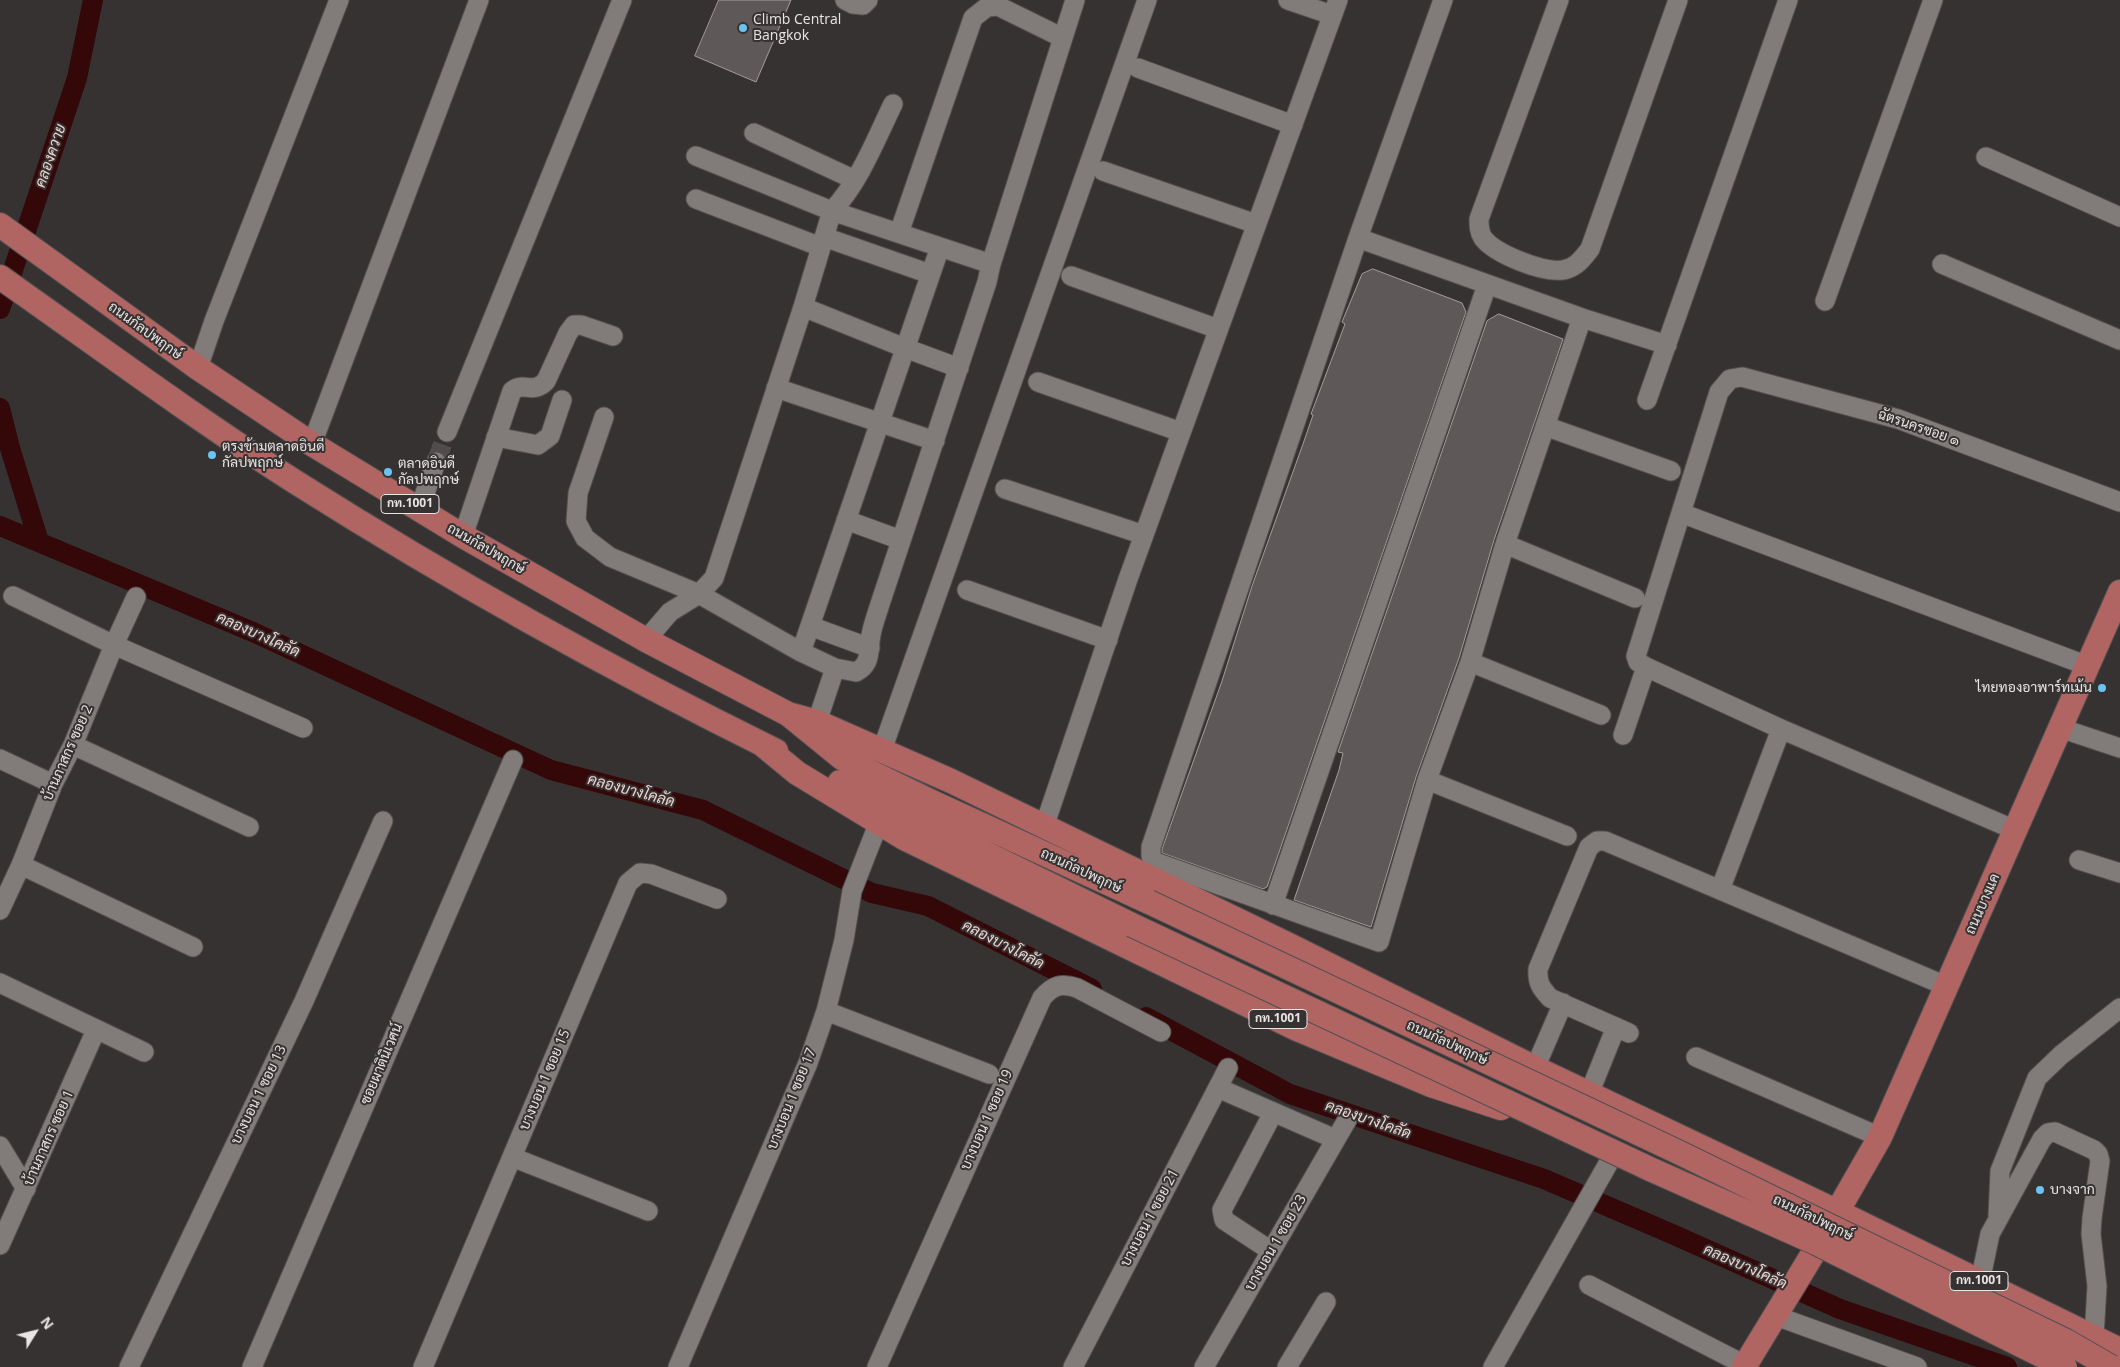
<!DOCTYPE html>
<meta charset="utf-8">
<style>
body{margin:0}
#map{position:relative;width:2120px;height:1367px;overflow:hidden;background:#373232;font-family:"Open Sans",sans-serif}
canvas{display:block}
.north{position:absolute;left:10px;top:1307px;width:50px;height:50px;-webkit-text-stroke:4px #373232;paint-order:stroke;rotate:54deg;font-size:14px;font-weight:700;line-height:20px;text-align:center;color:#e8e5e4}
.north::after{content:'';display:block;margin:auto;width:18px;height:22px;background:#e8e5e4;clip-path:polygon(50% 0,100% 100%,50% 72%,0 100%)}
</style>
<div id="map">
<canvas width="2120" height="1367"></canvas>
<div class="north">N</div>
</div>
<script>
const g = document.querySelector('canvas').getContext('2d');
g.lineJoin = 'round';
function trace(path, color, width, dash) { g.strokeStyle = color; g.lineWidth = width; g.lineCap = dash ? 'butt' : 'round'; g.setLineDash(dash || []); g.stroke(path); }
function fillPath(path, color) { g.fillStyle = color; g.fill(path, 'evenodd'); }
function write(font, color, halo, rows, align = 'center') {
  g.font = font + ' "Open Sans",Sarabun,sans-serif'; g.lineWidth = 4; g.setLineDash([]); g.textBaseline = 'middle'; g.strokeStyle = halo; g.fillStyle = color; for (const [text, x, y, turn = 0] of rows) {
    g.save(); g.translate(x, y); g.rotate((+turn || 0) * Math.PI / 180); g.textAlign = isNaN(turn) ? turn : align; if (halo) g.strokeText(text, 0, 0); g.fillText(text, 0, 0); g.restore();
  }
}
const canal = new Path2D(`
 M 0,309 L 77,78 L 93,0
 M 0,408 L 10,448 L 39,542
 M 0,526 L 253,632 L 551,770 L 703,810 L 872,893 L 928,906 L 1092,989
 M 1146,1017 L 1290,1094 L 1544,1179 L 1672,1234 L 1840,1309 L 2007,1367`);
const building = new Path2D(`
 M 719,0 L 791,0 L 756,82 L 695,56 Z
 M 1373,269 L 1462,303 L 1466,312 L 1267,887 L 1263,889 L 1162,853 L 1162,849 L 1222,681 L 1252,586 L 1303,444 L 1313,415 L 1311,414 L 1345,324 L 1342,322 L 1362,274 Z
 M 1499,314 L 1563,339 L 1494,540 L 1459,658 L 1416,777 L 1371,927 L 1294,900 L 1339,770 L 1343,753 L 1338,752 L 1487,321 Z`);
const minorTunnel = new Path2D(`
 M 436,462 L 447,432`);
const minor = new Path2D(`
 M 845,0 L 853,4 L 863,5 L 868,0
 M 1288,0 L 1332,15
 M 1443,0 L 1358,238 L 1151,847 L 1151,856 L 1155,862 L 1379,942 L 1427,780 L 1470,662 L 1505,544 L 1582,318
 M 1559,0 L 1479,219 C 1479,226 1479,232 1483,238 C 1495,254 1543,273 1563,270 C 1576,268 1583,258 1590,249 L 1678,0
 M 1138,68 L 1293,125
 M 754,133 L 855,180
 M 696,156 L 832,211 L 991,264 L 1075,0
 M 1986,157 L 2120,217
 M 1103,171 L 1256,224
 M 696,199 L 821,247
 M 899,233 L 973,18 L 987,7 L 998,6 L 1063,38
 M 824,237 L 930,274
 M 1358,238 L 1582,318 L 1667,345
 M 1942,264 L 2120,340
 M 1071,276 L 1218,329
 M 1825,301 L 1933,0
 M 803,307 L 905,348 L 959,368
 M 198,368 L 214,321 L 339,0
 M 1038,382 L 1181,432
 M 776,388 L 935,441
 M 1647,400 L 1788,0
 M 604,417 L 578,493 L 576,521 L 585,538 L 610,557 L 699,594 L 801,652 L 835,668 L 856,672 C 872,664 868,650 871,635 C 873,624 877,614 880,604 L 987,282 L 991,264
 M 1545,426 L 1671,471
 M 447,432 L 622,0
 M 496,437 L 538,445 L 550,436 L 562,400
 M 312,444 L 479,0
 M 1005,489 L 1144,535
 M 419,510 L 436,462
 M 1681,513 L 2088,666
 M 846,520 L 901,540
 M 463,536 L 512,391 C 523,381 533,395 546,381 L 568,333 L 574,325 L 581,325 L 613,336
 M 1505,544 L 1635,598
 M 967,590 L 1108,640
 M 13,596 L 114,645 L 303,728
 M 810,626 L 870,648
 M 646,640 L 670,612 L 699,594 L 714,578 L 803,307 L 832,211 C 860,181 875,141 893,104
 M 801,652 L 940,247
 M 1470,662 L 1601,715
 M 817,722 L 835,668
 M 2060,728 L 2120,748
 M 1623,735 L 1646,667
 M 73,745 L 249,827
 M 882,750 L 1147,0
 M 0,759 L 53,784
 M 1427,780 L 1567,836
 M 1044,827 L 1128,579 L 1338,0
 M 2015,830 L 1781,729 L 1646,667 L 1638,662 L 1636,656 L 1719,392 L 1730,379 L 1742,377 L 1898,419 L 2120,502
 M 2079,860 L 2120,873
 M 21,865 L 193,947
 M 1720,890 L 1781,729
 M 1273,905 L 1487,285
 M 0,910 L 21,865 L 53,784 L 73,745 L 114,645 L 136,597
 M 0,983 L 144,1052
 M 826,1011 L 989,1074
 M 1629,1033 L 1550,998 C 1541,988 1537,983 1538,969 L 1589,847 L 1597,841 L 1605,841 L 1946,986
 M 1696,1057 L 1880,1137
 M 1535,1068 L 1563,1003
 M 1218,1088 L 1335,1139
 M 1589,1094 L 1616,1027
 M 0,1146 L 26,1189
 M 512,1157 L 648,1211
 M 1998,1216 L 2000,1171 L 2037,1078 L 2061,1055 L 2120,1008
 M 0,1245 L 96,1030
 M 1271,1251 L 1224,1220 L 1222,1210 L 1273,1113
 M 1980,1282 L 1990,1234 L 2042,1139 L 2048,1133 L 2055,1132 L 2094,1150 L 2098,1154 L 2100,1161 L 2092,1218 L 2091,1234 L 2097,1286 L 2094,1337
 M 1589,1285 L 1745,1365
 M 1776,1316 L 1917,1367
 M 129,1367 L 304,1001 L 383,821
 M 252,1367 L 513,760
 M 423,1367 L 628,883 L 640,873 L 651,874 L 717,899
 M 678,1367 L 808,1063 L 826,1011 L 844,940 L 852,891 L 879,822
 M 877,1367 L 1042,998 C 1053,985 1061,983 1077,988 L 1161,1032
 M 1073,1367 L 1228,1068
 M 1204,1367 L 1347,1120
 M 1287,1367 L 1326,1302
 M 1493,1367 L 1613,1155`);
const major = new Path2D(`
 M 0,225 L 198,368 L 312,444 L 463,536 L 646,640 L 788,714 L 842,758 L 932,802 L 1149,902
 M 0,277 C 98,346 195,418 297,483 C 452,581 612,670 776,751
 M 788,714 L 817,722 L 951,781 L 1291,946 L 1535,1068 L 1838,1212 L 2120,1350
 M 763,745 L 797,773 L 904,838 L 1297,1029 L 1431,1085 L 1501,1108
 M 840,782 L 1132,925
 M 1744,1367 L 1814,1252 L 1880,1137 L 2120,592`);
const majorBridge = new Path2D(`
 M 1149,902 L 1678,1152 L 2066,1341 L 2111,1367
 M 1132,925 L 1650,1169 L 1816,1243 L 2065,1367`);
const markers = [
 [743,28,5,"#6bc3f2"],
 [212,455,5,"#6bc3f2"],
 [388,472,5,"#6bc3f2"],
 [2102,688,5,"#6bc3f2"],
 [2040,1190,5,"#6bc3f2"]
];
const shields = [
 [410,504,58],
 [1278,1019,58],
 [1979,1281,58]
];
const shieldNames = [
 ["กท.1001",410,504],
 ["กท.1001",1278,1019],
 ["กท.1001",1979,1281]
];
const poiNames = [
 ["Climb Central",753,20],
 ["Bangkok",753,36],
 ["ตรงข้ามตลาดอินดี",222,447],
 ["กัลปพฤกษ์",222,463],
 ["ตลาดอินดี",398,464],
 ["กัลปพฤกษ์",398,480],
 ["ไทยทองอาพาร์ทเม้น",2092,688,"right"],
 ["บางจาก",2050,1190]
];
const streetNames = [
 ["ถนนกัลปพฤกษ์",145,331,36],
 ["ฉัตรนครซอย ๑",1919,428,19],
 ["ถนนกัลปพฤกษ์",486,549,30],
 ["บ้านภาสกร ซอย 2",68,753,-66],
 ["ถนนกัลปพฤกษ์",1081,871,25],
 ["ถนนบางแค",1983,904,-66],
 ["ถนนกัลปพฤกษ์",1447,1043,25],
 ["ซอยผาตินิเวศน์",382,1064,-67],
 ["บางบอน 1 ซอย 15",545,1080,-67],
 ["บางบอน 1 ซอย 13",259,1095,-64],
 ["บางบอน 1 ซอย 17",792,1099,-68],
 ["บางบอน 1 ซอย 19",987,1120,-66],
 ["บ้านภาสกร ซอย 1",49,1138,-66],
 ["บางบอน 1 ซอย 21",1150,1218,-62],
 ["ถนนกัลปพฤกษ์",1813,1218,26],
 ["บางบอน 1 ซอย 23",1276,1243,-60]
];
const waterNames = [
 ["คลองควาย",51,156,-71],
 ["คลองบางโคลัด",258,635,24],
 ["คลองบางโคลัด",631,791,15],
 ["คลองบางโคลัด",1003,945,27],
 ["คลองบางโคลัด",1368,1120,19],
 ["คลองบางโคลัด",1745,1267,24]
];
trace(canal, '#340708', 20);
fillPath(building, '#5e5858');
trace(building, '#a39d9c', 1);
trace(minorTunnel, '#524d4d', 19, [19, 9]);
trace(minor, '#534f4f', 21);
trace(major, '#534f4f', 26);
trace(minor, '#817b7a', 19);
trace(major, '#b06563', 24);
trace(majorBridge, '#534f4f', 26, []);
trace(majorBridge, '#b06563', 24);
for (const [x, y, r, color] of markers) { const dot = new Path2D(); dot.arc(x, y, r, 0, 2 * Math.PI); g.fillStyle = color; g.fill(dot); trace(dot, '#373232', 2); }
for (const [x, y, w] of shields) { const box = new Path2D(); box.roundRect(x - w / 2, y - 9.5, w, 19, 4); g.fillStyle = '#373232'; g.fill(box); trace(box, '#e8e5e4', 1); }
write('bold 12px', '#e8e5e4', null, shieldNames);
write('14px', '#e8e5e4', '#373232', poiNames, 'left');
write('14px', '#e8e5e4', '#373232', streetNames);
write('italic 15px', '#f0d6d3', '#373232', waterNames);
</script>
